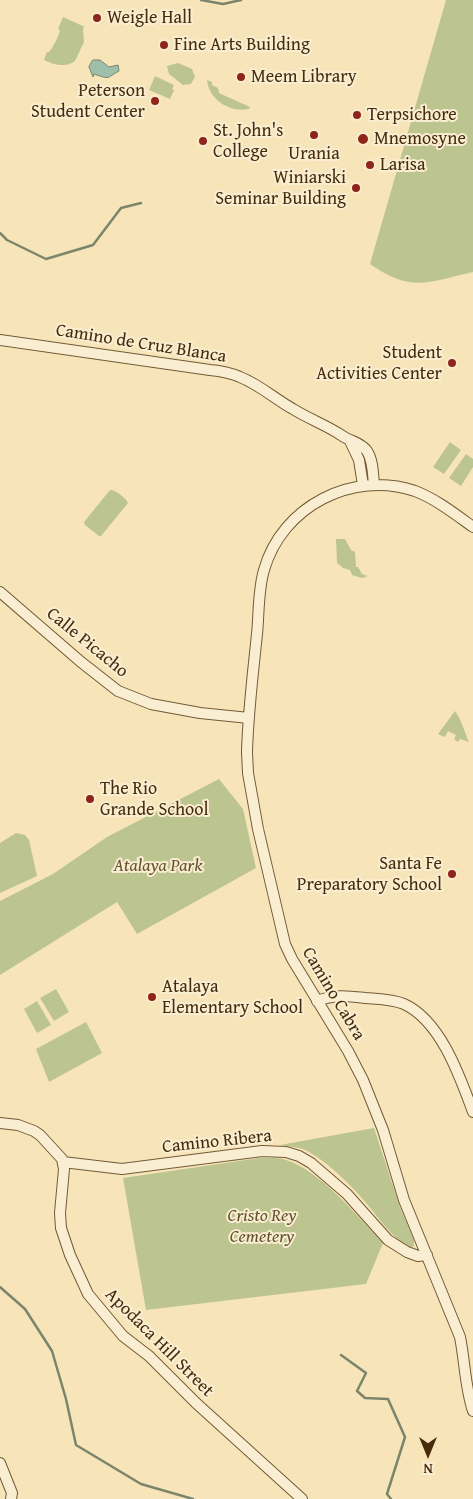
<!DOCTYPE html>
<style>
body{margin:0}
#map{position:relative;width:473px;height:1499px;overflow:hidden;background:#f7e5b9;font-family:"Gentium Book Plus",serif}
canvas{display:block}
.north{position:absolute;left:403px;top:1429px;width:50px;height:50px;-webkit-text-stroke:4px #faeed2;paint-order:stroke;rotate:180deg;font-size:14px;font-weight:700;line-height:20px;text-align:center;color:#472c0c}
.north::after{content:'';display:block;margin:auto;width:18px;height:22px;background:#472c0c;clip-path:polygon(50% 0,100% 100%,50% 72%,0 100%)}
</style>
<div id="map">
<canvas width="473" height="1499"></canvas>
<div class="north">N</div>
</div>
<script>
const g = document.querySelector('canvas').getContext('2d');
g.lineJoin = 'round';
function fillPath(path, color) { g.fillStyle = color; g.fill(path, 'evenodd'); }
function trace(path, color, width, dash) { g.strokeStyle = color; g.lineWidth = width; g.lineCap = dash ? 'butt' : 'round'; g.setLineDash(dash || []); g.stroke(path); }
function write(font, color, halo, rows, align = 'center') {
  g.font = font + ' "Gentium Book Plus",serif'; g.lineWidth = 4; g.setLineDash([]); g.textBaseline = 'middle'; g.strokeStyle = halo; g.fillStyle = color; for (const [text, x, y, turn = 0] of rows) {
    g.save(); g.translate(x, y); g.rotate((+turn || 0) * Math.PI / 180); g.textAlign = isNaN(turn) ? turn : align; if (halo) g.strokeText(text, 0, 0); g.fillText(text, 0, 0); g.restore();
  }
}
const green = new Path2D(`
 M 446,0 L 473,0 L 473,272 C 428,282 411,293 370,264 Z
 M 63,17 L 85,27 L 83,28 L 84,42 L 75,61 C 65,68 54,65 44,60 L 47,52 L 49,52 C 53,48 59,35 60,30 L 58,29 Z
 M 178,63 L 192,69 L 195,77 L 191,84 L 183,85 L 169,74 L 167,66 Z
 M 155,76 L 174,85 L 172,89 L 174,90 L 170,99 L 149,90 Z
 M 207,80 L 212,82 L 212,85 L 218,88 L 219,93 L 250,107 L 249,109 C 230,113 209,100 207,80 Z
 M 450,442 L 461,450 L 444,474 L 433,467 Z
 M 466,454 L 473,459 L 473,467 L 461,486 L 449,478 Z
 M 110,490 C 116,490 126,498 128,503 L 101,536 L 99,536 L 85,525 L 84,522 Z
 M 336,539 L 345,539 L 351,550 L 355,552 L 356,567 L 358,567 L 362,574 L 368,576 L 362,578 L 352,575 L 350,570 L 343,568 L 337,563 Z
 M 455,711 C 462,721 464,731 469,742 L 460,739 L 458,742 L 454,739 L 456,735 L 448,731 L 445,737 L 438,734 Z
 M 219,779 L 243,809 L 256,868 L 137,934 L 117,902 L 0,975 L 0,901 L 53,874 L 107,837 Z
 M 16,833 L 25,835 L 29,840 L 37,876 L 0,893 L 0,843 Z
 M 56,989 L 69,1012 L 54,1021 L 40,998 Z
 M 37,1001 L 51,1025 L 37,1033 L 24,1009 Z
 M 86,1022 L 102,1053 L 49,1082 L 36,1049 Z
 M 374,1128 L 400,1207 L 414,1240 L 414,1246 L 410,1248 C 391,1237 381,1221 367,1204 C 352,1186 325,1159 303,1149 C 296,1147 287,1146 280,1145 Z
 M 259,1158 C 268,1158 278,1157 286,1160 C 320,1170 359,1218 383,1243 L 366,1284 L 146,1310 L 123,1178 Z`);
const water = new Path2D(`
 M 93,60 L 100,60 L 109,67 L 118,65 L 119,71 C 106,78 111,80 94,74 L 93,77 L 89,67 Z`);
const stream = new Path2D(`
 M 201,0 L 223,4 L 241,0
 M 0,233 L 7,240 L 46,259 L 93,245 L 121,208 L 141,203
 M 0,1287 L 25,1309 L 52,1351 L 66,1399 L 76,1445 L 141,1484 L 193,1499
 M 341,1355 L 366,1373 L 357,1391 L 365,1398 L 388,1399 L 405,1437 L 387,1494 L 391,1499`);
const minor = new Path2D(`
 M 0,340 L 210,370 C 221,371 231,373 240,377 C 260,385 275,399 293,409 C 309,419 326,425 341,435 C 349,441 362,443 367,451 C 373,460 373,474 374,485
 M 350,441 L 359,460 L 363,485
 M 473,527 C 455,514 436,499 415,491 C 353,470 282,506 264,570 C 258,590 259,614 257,634 C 253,673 248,713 247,752 L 248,773 L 258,829 L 285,944 L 292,959 L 348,1051 L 363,1080 L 383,1130 L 404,1200 L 460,1337 C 465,1362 465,1387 473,1411
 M 0,592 L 81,662 L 118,691 L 151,704 L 200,713 L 249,718
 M 317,1001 C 334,994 348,996 366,998 C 378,999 392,999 404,1004 C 441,1021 460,1077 473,1112
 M 0,1123 L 18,1125 L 34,1131 L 40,1135 L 62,1159 L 64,1169 L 60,1213 L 61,1228 L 70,1255 L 88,1294 L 123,1336 L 149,1356 L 196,1403 L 302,1499
 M 63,1162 L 122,1169 L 262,1151 L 286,1152 L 299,1156 L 311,1163 L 347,1194 L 388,1240 L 407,1252 L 418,1256 L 427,1255
 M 0,1463 L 12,1493 L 11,1499`);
const markers = [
 [97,18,5,"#8f2418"],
 [164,45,5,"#8f2418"],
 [241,77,5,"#8f2418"],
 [155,101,5,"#8f2418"],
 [357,115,5,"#8f2418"],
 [314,135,5,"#8f2418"],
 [363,139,6,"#8f2418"],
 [203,141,5,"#8f2418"],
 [370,165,5,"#8f2418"],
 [356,188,5,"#8f2418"],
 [452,363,5,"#8f2418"],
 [90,799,5,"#8f2418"],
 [452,874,5,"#8f2418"],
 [152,997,5,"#8f2418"]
];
const poiNames = [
 ["Weigle Hall",107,18],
 ["Fine Arts Building",174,45],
 ["Meem Library",251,77],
 ["Peterson",145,91,"right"],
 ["Student Center",145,112,"right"],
 ["Terpsichore",367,115],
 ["St. John's",213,131],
 ["College",213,152],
 ["Mnemosyne",374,139],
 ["Urania",314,154,"center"],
 ["Larisa",380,165],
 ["Winiarski",346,178,"right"],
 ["Seminar Building",346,199,"right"],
 ["Student",442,353,"right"],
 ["Activities Center",442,374,"right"],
 ["The Rio",100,789],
 ["Grande School",100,810],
 ["Santa Fe",442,864,"right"],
 ["Preparatory School",442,885,"right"],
 ["Atalaya",162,987],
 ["Elementary School",162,1008]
];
const streetNames = [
 ["Camino de Cruz Blanca",141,344,9],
 ["Calle Picacho",87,643,39],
 ["Camino Cabra",333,994,59],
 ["Camino Ribera",217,1142,-6],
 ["Apodaca Hill Street",159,1343,45]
];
const parkNames = [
 ["Atalaya Park",158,866],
 ["Cristo Rey",262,1216],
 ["Cemetery",262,1237]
];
fillPath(green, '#bcc590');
fillPath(water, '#9ec0aa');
trace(water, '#7b856b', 1);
trace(stream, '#7b856b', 2.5);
trace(minor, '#735a37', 12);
trace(minor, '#faeed2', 10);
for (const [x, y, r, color] of markers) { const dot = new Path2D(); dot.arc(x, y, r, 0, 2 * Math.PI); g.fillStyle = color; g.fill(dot); trace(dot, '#faeed2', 2); }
write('18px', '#472c0c', '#faeed2', poiNames, 'left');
write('18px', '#472c0c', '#faeed2', streetNames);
write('italic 18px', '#64522d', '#faeed2', parkNames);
</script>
